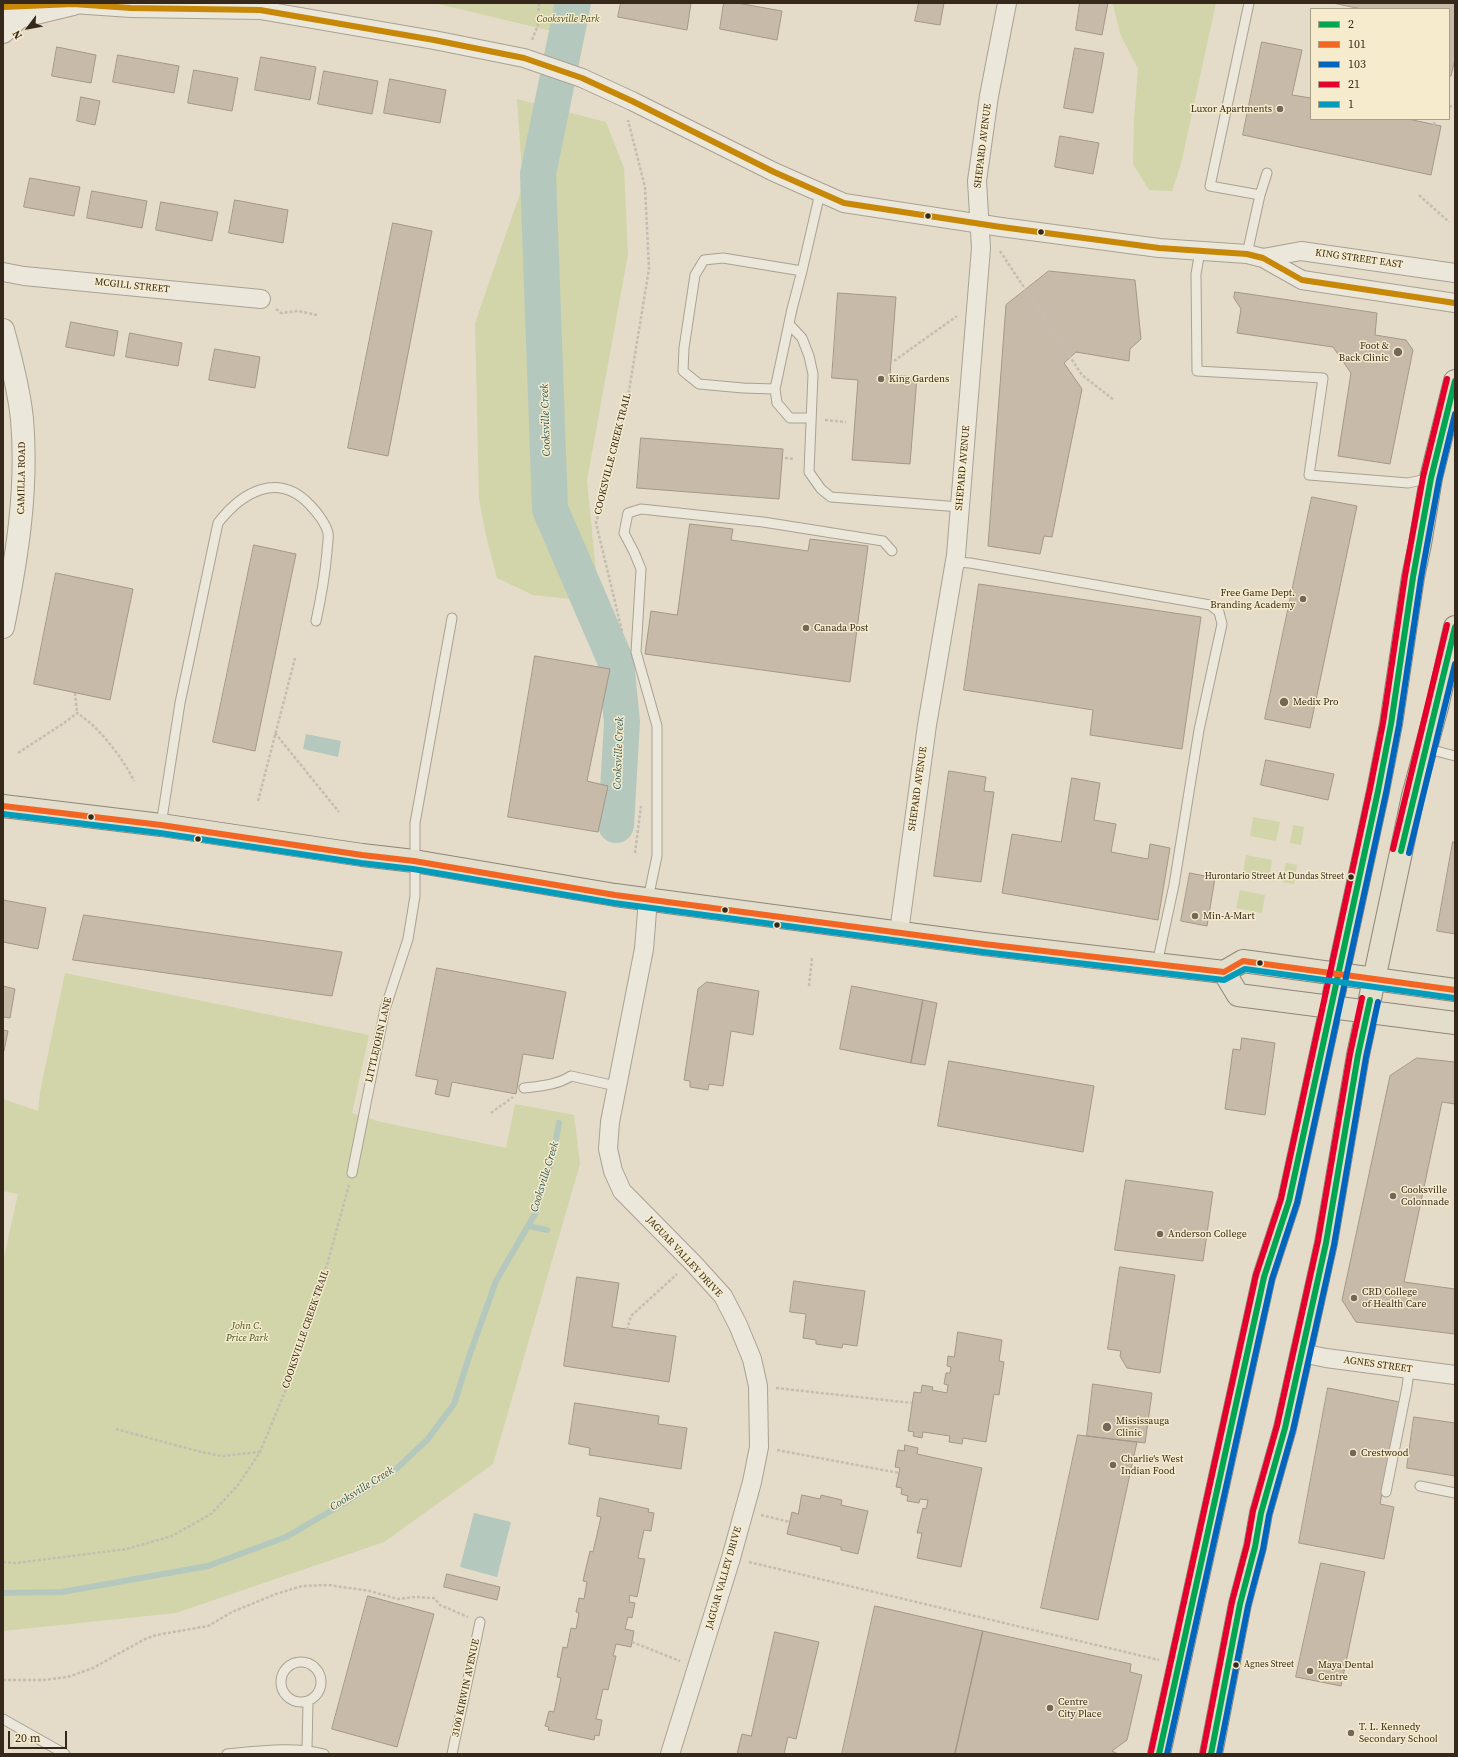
<!DOCTYPE html>
<style>
body{margin:0}
#map{position:relative;width:1458px;height:1757px;overflow:hidden;background:#e4dcc8;font-family:"Source Serif 4",serif}
canvas{display:block}
.frame{position:absolute;inset:0;border:4px solid #36291b;pointer-events:none}
.legend{position:absolute;left:1310px;top:8px;width:140px;height:112px;box-sizing:border-box;background:#f6eccd;border:1px solid #a99e86;margin:0;padding:5px 7px;list-style:none;font-size:12px;color:#36291b}
.legend li{display:flex;align-items:center;gap:8px;height:20px}
.legend b{width:20px;border:1px solid #a99e86}
.north{position:absolute;left:8px;top:8px;width:40px;height:40px;-webkit-text-stroke:3px #f6eccd;paint-order:stroke;rotate:238deg;font-size:11px;font-weight:700;line-height:16px;text-align:center;color:#36291b}
.north::after{content:'';display:block;margin:auto;width:14px;height:18px;background:#36291b;clip-path:polygon(50% 0,100% 100%,50% 72%,0 100%)}
.scale{position:absolute;left:8px;top:1731px;width:59px;height:18px;box-sizing:border-box;border:2px solid #36291b;border-top:0;padding-left:5px;font-size:12px;line-height:14px;white-space:nowrap;color:#36291b;-webkit-text-stroke:3px #f6eccd;paint-order:stroke}
</style>
<div id="map">
<canvas width="1458" height="1757"></canvas>
<div class="frame"></div>
<ul class="legend">
<li><b style="height:5px;background:#00a651"></b>2</li>
<li><b style="height:5px;background:#f26522"></b>101</li>
<li><b style="height:5px;background:#0065bd"></b>103</li>
<li><b style="height:5px;background:#e4002b"></b>21</li>
<li><b style="height:5px;background:#059cbc"></b>1</li>
</ul>
<div class="north">N</div>
<div class="scale">20 m</div>
</div>
<script>
const g = document.querySelector('canvas').getContext('2d');
g.lineJoin = 'round';
function fillPath(path, color) { g.fillStyle = color; g.fill(path, 'evenodd'); }
function trace(path, color, width, dash) { g.strokeStyle = color; g.lineWidth = width; g.lineCap = dash ? 'butt' : 'round'; g.setLineDash(dash || []); g.stroke(path); }
function write(font, color, halo, rows, align = 'center') {
  g.font = font + ' "Source Serif 4",serif'; g.lineWidth = 3; g.setLineDash([]); g.textBaseline = 'middle'; g.strokeStyle = halo; g.fillStyle = color; for (const [text, x, y, turn = 0] of rows) {
    g.save(); g.translate(x, y); g.rotate((+turn || 0) * Math.PI / 180); g.textAlign = isNaN(turn) ? turn : align; if (halo) g.strokeText(text, 0, 0); g.fillText(text, 0, 0); g.restore();
  }
}
const green = new Path2D(`
 M 434,3 L 588,3 L 581,38 Z
 M 1111,3 L 1216,3 L 1181,164 L 1172,191 L 1149,190 L 1133,164 L 1134,120 L 1138,69 L 1121,36 L 1113,5 Z
 M 517,99 L 606,122 L 624,168 L 628,254 L 587,480 L 599,602 L 533,595 L 497,578 L 487,540 L 479,500 L 475,323 L 523,185 Z
 M 1253,817 L 1280,822 L 1276,841 L 1250,836 Z
 M 1293,825 L 1304,827 L 1301,845 L 1290,843 Z
 M 1246,855 L 1272,860 L 1269,879 L 1243,874 Z
 M 1286,863 L 1297,865 L 1294,884 L 1282,882 Z
 M 1240,890 L 1265,895 L 1262,913 L 1236,908 Z
 M 65,973 L 369,1035 L 352,1113 L 381,1122 L 506,1148 L 515,1104 L 574,1115 L 580,1164 L 493,1464 L 384,1542 L 176,1613 L 3,1631 L 3,1262 L 18,1194 L 3,1191 L 3,1099 L 38,1111 L 40,1092 Z`);
const water = new Path2D(`
 M 306,734 L 341,741 L 338,757 L 303,749 Z
 M 474,1513 L 511,1522 L 497,1577 L 460,1567 Z`);
const stream = new Path2D(`
 M 529,1226 L 547,1230
 M 3,1593 L 62,1592 L 208,1566 L 286,1537 L 346,1502 L 395,1470 L 427,1440 L 454,1404 L 470,1354 L 496,1281 L 536,1212 L 553,1155 L 559,1123`);
const river = new Path2D(`
 M 573,3 L 538,174 L 550,509 L 616,662 L 622,722 L 616,825`);
const building = new Path2D(`
 M 621,3 L 691,3 L 687,30 L 618,17 Z
 M 724,3 L 737,3 L 782,11 L 777,40 L 720,29 Z
 M 919,3 L 944,3 L 940,25 L 915,21 Z
 M 1080,3 L 1108,3 L 1102,35 L 1076,30 Z
 M 1333,3 L 1455,3 L 1455,59 L 1451,76 L 1449,76 L 1449,9 L 1362,9 Z
 M 1262,42 L 1302,50 L 1292,95 L 1311,98 L 1311,119 L 1408,119 L 1441,126 L 1431,175 L 1243,135 Z
 M 57,47 L 96,55 L 91,83 L 52,76 Z
 M 1075,48 L 1104,53 L 1093,113 L 1064,108 Z
 M 118,55 L 179,66 L 174,93 L 113,82 Z
 M 261,57 L 316,67 L 310,100 L 255,90 Z
 M 194,70 L 238,78 L 232,111 L 188,103 Z
 M 324,71 L 378,81 L 372,114 L 318,104 Z
 M 390,79 L 446,90 L 440,123 L 384,113 Z
 M 81,97 L 100,101 L 95,125 L 77,121 Z
 M 1060,136 L 1099,143 L 1093,174 L 1055,167 Z
 M 30,178 L 80,187 L 74,216 L 24,207 Z
 M 92,191 L 147,201 L 142,228 L 87,218 Z
 M 235,200 L 288,210 L 283,243 L 229,233 Z
 M 161,202 L 218,212 L 212,241 L 156,230 Z
 M 393,223 L 432,231 L 388,456 L 348,448 Z
 M 1049,271 L 1135,280 L 1141,339 L 1130,349 L 1129,361 L 1076,352 L 1064,363 L 1082,389 L 1052,537 L 1044,536 L 1040,554 L 988,546 L 1006,305 Z
 M 1235,292 L 1377,313 L 1375,335 L 1406,340 L 1413,350 L 1390,464 L 1338,456 L 1351,373 L 1333,347 L 1237,333 L 1241,309 L 1234,298 Z
 M 838,293 L 896,297 L 890,375 L 917,377 L 910,464 L 852,460 L 858,380 L 832,378 Z
 M 71,322 L 118,331 L 114,356 L 66,347 Z
 M 130,333 L 182,343 L 178,366 L 126,357 Z
 M 215,349 L 260,357 L 255,388 L 209,380 Z
 M 641,438 L 783,449 L 779,499 L 637,488 Z
 M 1312,497 L 1357,506 L 1310,728 L 1265,719 Z
 M 690,524 L 733,529 L 731,540 L 808,551 L 810,539 L 868,546 L 850,682 L 645,654 L 651,611 L 677,615 Z
 M 254,545 L 296,554 L 255,751 L 213,742 Z
 M 56,573 L 133,589 L 110,700 L 34,684 Z
 M 979,584 L 1201,617 L 1182,749 L 1090,735 L 1093,710 L 964,690 Z
 M 535,656 L 610,669 L 587,781 L 608,786 L 598,832 L 508,817 Z
 M 1266,760 L 1334,774 L 1328,800 L 1261,785 Z
 M 949,771 L 986,777 L 984,791 L 994,792 L 981,882 L 934,876 Z
 M 1072,778 L 1100,783 L 1094,820 L 1116,824 L 1111,852 L 1148,859 L 1150,844 L 1170,848 L 1158,920 L 1002,893 L 1012,834 L 1061,842 Z
 M 1453,842 L 1455,843 L 1455,934 L 1437,931 Z
 M 1190,873 L 1215,878 L 1207,926 L 1181,921 Z
 M 3,900 L 46,908 L 38,949 L 3,942 Z
 M 84,915 L 342,952 L 332,996 L 73,960 Z
 M 437,968 L 566,992 L 553,1059 L 523,1054 L 516,1094 L 452,1082 L 449,1097 L 435,1094 L 438,1080 L 416,1076 Z
 M 707,982 L 759,991 L 753,1035 L 731,1031 L 723,1086 L 709,1084 L 708,1090 L 690,1087 L 690,1081 L 684,1080 L 698,989 Z
 M 3,986 L 15,989 L 10,1018 L 3,1017 Z
 M 852,986 L 923,1000 L 911,1063 L 840,1049 Z
 M 923,1000 L 937,1003 L 925,1065 L 911,1063 Z
 M 3,1030 L 8,1031 L 4,1051 L 3,1051 Z
 M 1242,1038 L 1275,1043 L 1265,1115 L 1225,1109 L 1233,1049 L 1240,1050 Z
 M 1417,1058 L 1455,1062 L 1455,1104 L 1442,1102 L 1404,1282 L 1455,1289 L 1455,1334 L 1356,1322 L 1342,1300 L 1390,1076 Z
 M 949,1061 L 1094,1086 L 1083,1152 L 938,1126 Z
 M 1126,1180 L 1213,1192 L 1203,1261 L 1115,1250 Z
 M 1120,1267 L 1175,1275 L 1160,1373 L 1127,1368 L 1120,1356 L 1121,1351 L 1108,1349 Z
 M 577,1277 L 619,1283 L 612,1327 L 676,1336 L 669,1382 L 564,1366 Z
 M 794,1281 L 865,1291 L 857,1346 L 843,1344 L 842,1348 L 816,1344 L 816,1340 L 803,1338 L 806,1314 L 790,1312 Z
 M 958,1332 L 1002,1340 L 999,1361 L 1004,1362 L 999,1395 L 994,1394 L 986,1442 L 963,1438 L 962,1444 L 949,1442 L 950,1436 L 923,1432 L 922,1438 L 913,1436 L 914,1432 L 908,1431 L 914,1392 L 921,1393 L 922,1385 L 933,1387 L 932,1390 L 947,1393 L 948,1385 L 944,1384 L 946,1373 L 950,1373 L 951,1367 L 947,1366 L 948,1356 L 954,1357 Z
 M 1093,1384 L 1152,1393 L 1145,1443 L 1087,1436 Z
 M 1328,1388 L 1400,1402 L 1380,1504 L 1394,1507 L 1384,1559 L 1299,1543 Z
 M 575,1403 L 659,1416 L 658,1424 L 687,1428 L 681,1469 L 589,1455 L 590,1448 L 569,1444 Z
 M 1414,1417 L 1455,1423 L 1455,1476 L 1407,1468 Z
 M 1078,1435 L 1137,1442 L 1098,1620 L 1041,1608 Z
 M 905,1445 L 918,1448 L 917,1454 L 982,1468 L 961,1567 L 917,1558 L 922,1533 L 917,1533 L 923,1508 L 926,1509 L 928,1500 L 920,1499 L 919,1503 L 907,1501 L 908,1496 L 901,1494 L 902,1488 L 896,1487 L 900,1468 L 895,1467 L 898,1450 L 904,1451 Z
 M 802,1495 L 820,1499 L 821,1495 L 842,1500 L 841,1505 L 868,1511 L 858,1554 L 841,1550 L 841,1547 L 787,1534 L 792,1512 L 798,1514 Z
 M 600,1498 L 649,1509 L 648,1512 L 654,1513 L 651,1531 L 644,1530 L 638,1558 L 645,1559 L 637,1597 L 630,1595 L 629,1602 L 635,1603 L 632,1618 L 628,1617 L 625,1629 L 634,1631 L 631,1647 L 616,1644 L 613,1656 L 616,1656 L 608,1690 L 603,1689 L 596,1719 L 602,1720 L 599,1736 L 595,1735 L 594,1740 L 548,1730 L 549,1727 L 545,1726 L 549,1711 L 554,1712 L 561,1678 L 557,1677 L 563,1647 L 567,1648 L 571,1628 L 576,1629 L 579,1613 L 576,1612 L 579,1598 L 584,1599 L 587,1582 L 583,1581 L 590,1551 L 593,1552 L 601,1517 L 597,1516 Z
 M 1321,1563 L 1365,1572 L 1341,1686 L 1296,1677 Z
 M 447,1574 L 500,1587 L 497,1600 L 444,1587 Z
 M 368,1596 L 434,1614 L 397,1747 L 332,1729 Z
 M 875,1606 L 983,1631 L 955,1754 L 842,1754 Z
 M 983,1631 L 1131,1664 L 1130,1672 L 1142,1675 L 1127,1740 L 1112,1751 L 1118,1754 L 955,1754 Z
 M 775,1632 L 819,1642 L 796,1739 L 788,1737 L 784,1754 L 737,1754 L 742,1734 L 751,1736 Z`);
const path = new Path2D(`
 M 532,40 L 538,25 L 539,3
 M 1449,106 L 1455,107
 M 1434,125 L 1435,119
 M 1419,195 L 1449,222
 M 1000,251 L 1082,375 L 1114,400
 M 276,309 L 281,313 L 298,311 L 317,315
 M 894,361 L 957,316
 M 825,420 L 846,422
 M 785,458 L 795,459
 M 622,631 L 596,523 L 626,409 L 649,269 L 645,187 L 628,120
 M 75,693 L 77,713
 M 275,733 L 339,812
 M 18,753 L 64,723 L 77,713 C 98,726 123,758 134,781
 M 258,801 L 295,658
 M 635,853 L 641,806
 M 809,986 L 812,958
 M 491,1113 L 513,1097
 M 1421,1202 L 1422,1200
 M 627,1330 L 631,1316 L 677,1274
 M 776,1388 L 912,1403
 M 116,1429 L 201,1452 L 222,1456 L 259,1452
 M 777,1450 L 899,1473
 M 761,1515 L 790,1522
 M 3,1562 L 16,1563 L 127,1549 L 172,1536 L 211,1514 L 238,1485 L 260,1452 L 293,1372 L 325,1272 L 349,1185
 M 749,1562 L 1159,1660
 M 632,1642 L 680,1661
 M 3,1680 L 43,1680 L 68,1677 L 93,1668 L 145,1639 L 156,1635 L 208,1626 L 232,1612 L 276,1594 L 302,1586 L 328,1585 L 370,1591 L 398,1599 L 415,1597 L 434,1598 L 440,1605 L 468,1617`);
const service = new Path2D(`
 M 1249,3 L 1210,186 L 1260,195
 M 1200,251 L 1196,274 L 1197,371 L 1323,378 L 1309,475 L 1408,483 L 1431,478
 M 1247,254 L 1260,195 L 1267,173
 M 802,271 L 723,258 L 704,260 L 695,275 L 684,348 L 683,371 L 699,384 L 743,388 L 775,389 L 792,309 L 802,271 L 820,193
 M 789,324 L 802,338 L 809,356 L 813,374 L 809,472 L 821,489 L 831,497 L 960,507
 M 775,389 L 777,403 L 790,418 L 811,418
 M 954,562 L 970,563 L 1210,605 L 1219,612 L 1222,624 L 1199,730 L 1174,885 L 1157,964
 M 1425,748 L 1455,756
 M 161,825 L 180,703 L 218,523 C 242,492 278,471 310,505 C 317,512 326,524 328,533 C 329,539 327,546 327,552 C 325,575 321,598 316,621
 M 648,899 L 657,856 L 657,726 L 636,652 L 641,569 L 634,552 L 624,533 L 628,513 L 641,509 L 763,522 L 883,541 L 892,551
 M 524,1088 C 541,1086 557,1085 571,1076 L 616,1086
 M 352,1173 L 385,1009 L 408,939 L 415,896 L 415,823 L 452,618
 M 1420,1486 L 1455,1493
 M 1386,1492 L 1407,1387 L 1409,1370
 M281 1682a20 20 0 1 1 40 0a20 20 0 1 1-40 0Z
 M 3,1719 L 65,1754
 M 307,1749 L 308,1702
 M 227,1754 C 259,1751 293,1746 324,1754
 M 452,1754 L 480,1622`);
const minor = new Path2D(`
 M 3,7 L 73,4 L 131,8 L 260,10 L 434,40 L 524,58 L 582,78 L 632,101 L 774,172 L 844,203 L 1001,227 L 1159,248 L 1247,254 L 1263,258 L 1302,280 L 1455,303
 M 1263,258 L 1301,251 L 1455,273
 M 3,272 L 24,276 L 261,299
 M 648,899 L 644,949 L 610,1122 L 608,1149 L 613,1171 L 622,1191 L 693,1263 L 723,1296 L 738,1325 L 752,1359 L 758,1386 L 759,1447 L 752,1482 L 731,1558 L 670,1754
 M 899,932 L 927,725 L 956,555 L 981,248 L 977,181 L 989,96 L 1007,3
 M 1302,1353 L 1326,1358 L 1455,1375`);
const tertiary = new Path2D(`
 M 3,32 L 19,17 L 73,4
 M 3,330 C 11,359 19,389 22,419 C 28,489 17,558 3,627`);
const primary = new Path2D(`
 M 3,806 L 161,825 L 362,855 L 414,861 L 615,895 L 984,944 L 1224,972 L 1243,961 L 1455,990
 M 1224,972 L 1238,995 L 1455,1023
 M 1159,1754 L 1264,1277 L 1289,1201 L 1378,791 L 1391,724 L 1413,577 L 1420,544 L 1431,478 L 1455,381
 M 1211,1754 L 1240,1604 L 1255,1547 L 1261,1513 L 1285,1428 L 1326,1243 L 1358,1055 L 1413,796 L 1437,707 L 1455,627`);
const bus1 = new Path2D(`
 M 1401,851 L 1455,627
 M 1159,1754 L 1264,1277 L 1289,1201 L 1378,791 L 1391,724 L 1413,577 L 1431,478 L 1455,381
 M 1211,1754 L 1240,1604 L 1255,1547 L 1261,1513 L 1285,1428 L 1326,1243 L 1358,1055 L 1370,1000`);
const bus2 = new Path2D(`
 M 3,806 L 161,825 L 362,855 L 414,861 L 615,895 L 984,944 L 1224,972 L 1243,961 L 1455,990`);
const bus3 = new Path2D(`
 M 1409,853 L 1455,664
 M 1167,1754 L 1272,1279 L 1297,1203 L 1386,793 L 1399,725 L 1421,578 L 1439,480 L 1455,414
 M 1219,1754 L 1248,1606 L 1263,1549 L 1269,1515 L 1293,1430 L 1334,1245 L 1366,1057 L 1378,1002`);
const bus4 = new Path2D(`
 M 1393,849 L 1447,625
 M 1151,1752 L 1256,1275 L 1281,1199 L 1370,789 L 1383,723 L 1405,576 L 1423,477 L 1447,379
 M 1203,1752 L 1232,1602 L 1247,1545 L 1253,1511 L 1277,1426 L 1318,1241 L 1350,1054 L 1362,998`);
const bus5 = new Path2D(`
 M 3,814 L 160,833 L 361,863 L 413,869 L 614,903 L 983,952 L 1224,980 L 1245,969 L 1454,998`);
const bus6 = new Path2D(`
 M 3,7 L 73,4 L 131,8 L 260,10 L 434,40 L 524,58 L 582,78 L 632,101 L 774,172 L 844,203 L 1001,227 L 1159,248 L 1247,254 L 1263,258 L 1302,280 L 1455,303`);
const markers = [
 [1280,109,4,"#736858"],
 [928,216,3.5,"#36291b"],
 [1041,232,3.5,"#36291b"],
 [1398,352,5,"#736858"],
 [881,379,4,"#736858"],
 [1303,599,4,"#736858"],
 [806,628,4,"#736858"],
 [1284,702,5,"#736858"],
 [91,817,3.5,"#36291b"],
 [198,839,3.5,"#36291b"],
 [1351,877,3.5,"#36291b"],
 [725,910,3.5,"#36291b"],
 [1195,916,4,"#736858"],
 [777,925,3.5,"#36291b"],
 [1260,963,3.5,"#36291b"],
 [1393,1196,4,"#736858"],
 [1160,1234,4,"#736858"],
 [1354,1298,4,"#736858"],
 [1107,1427,5,"#736858"],
 [1353,1453,4,"#736858"],
 [1113,1465,4,"#736858"],
 [1236,1665,3.5,"#36291b"],
 [1310,1671,4,"#736858"],
 [1050,1708,4,"#736858"],
 [1351,1733,4,"#736858"]
];
const busNames = [
 ["Hurontario Street At Dundas Street",1344,877],
 ["Agnes Street",1244,1665,"left"]
];
const parkNames = [
 ["Cooksville Park",568,19],
 ["John C.",247,1326],
 ["Price Park",247,1338]
];
const poiNames = [
 ["Luxor Apartments",1272,109,"right"],
 ["Foot &",1389,346,"right"],
 ["Back Clinic",1389,358,"right"],
 ["King Gardens",889,379],
 ["Free Game Dept.",1295,593,"right"],
 ["Branding Academy",1295,605,"right"],
 ["Canada Post",814,628],
 ["Medix Pro",1293,702],
 ["Min-A-Mart",1203,916],
 ["Cooksville",1401,1190],
 ["Colonnade",1401,1202],
 ["Anderson College",1168,1234],
 ["CRD College",1362,1292],
 ["of Health Care",1362,1304],
 ["Mississauga",1116,1421],
 ["Clinic",1116,1433],
 ["Crestwood",1361,1453],
 ["Charlie's West",1121,1459],
 ["Indian Food",1121,1471],
 ["Maya Dental",1318,1665],
 ["Centre",1318,1677],
 ["Centre",1058,1702],
 ["City Place",1058,1714],
 ["T. L. Kennedy",1359,1727],
 ["Secondary School",1359,1739]
];
const streetNames = [
 ["SHEPARD AVENUE",983,146,-83],
 ["KING STREET EAST",1359,259,8],
 ["MCGILL STREET",132,286,6],
 ["COOKSVILLE CREEK TRAIL",613,454,-76],
 ["SHEPARD AVENUE",963,468,-85],
 ["CAMILLA ROAD",22,478,-89],
 ["SHEPARD AVENUE",918,789,-82],
 ["LITTLEJOHN LANE",379,1040,-77],
 ["JAGUAR VALLEY DRIVE",684,1257,47],
 ["COOKSVILLE CREEK TRAIL",306,1329,-71],
 ["AGNES STREET",1378,1365,8],
 ["JAGUAR VALLEY DRIVE",724,1578,-74],
 ["3100 KIRWIN AVENUE",466,1688,-78]
];
const waterNames = [
 ["Cooksville Creek",546,420,-92],
 ["Cooksville Creek",619,753,-88],
 ["Cooksville Creek",545,1177,-73],
 ["Cooksville Creek",362,1489,-32]
];
fillPath(green, '#d2d4aa');
fillPath(water, '#b5c8bd');
trace(stream, '#b5c8bd', 6);
trace(river, '#b5c8bd', 36);
fillPath(building, '#c8baa9');
trace(building, '#a39788', 1);
trace(service, '#a9a192', 11);
trace(minor, '#a9a192', 20);
trace(tertiary, '#a9a192', 24);
trace(primary, '#8e8679', 24);
trace(path, '#c4bdb2', 2.5, [3, 2]);
trace(service, '#ece7db', 9);
trace(minor, '#ece7db', 18);
trace(tertiary, '#ece7db', 22);
trace(primary, '#e3ddcc', 22);
trace(bus1, '#00a651', 6);
trace(bus2, '#f26522', 6);
trace(bus3, '#0065bd', 6);
trace(bus4, '#e4002b', 6);
trace(bus5, '#059cbc', 6);
trace(bus6, '#c78707', 6);
for (const [x, y, r, color] of markers) { const dot = new Path2D(); dot.arc(x, y, r, 0, 2 * Math.PI); g.fillStyle = color; g.fill(dot); trace(dot, '#f6eccd', 1.5); }
write('9px', '#36291b', '#f6eccd', busNames, 'right');
write('italic 10px', '#455321', '#f6eccd', parkNames);
write('10px', '#36291b', '#f6eccd', poiNames, 'left');
write('10px', '#36291b', '#f6eccd', streetNames);
write('italic 11px', '#2a5756', '#f6eccd', waterNames);
</script>
